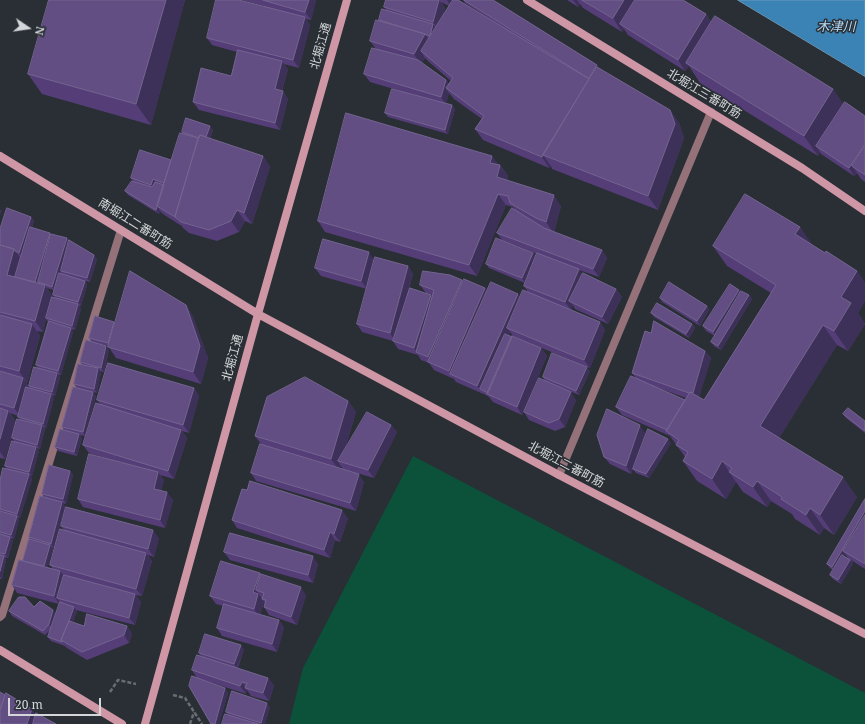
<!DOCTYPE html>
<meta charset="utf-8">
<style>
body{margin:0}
#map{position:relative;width:865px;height:724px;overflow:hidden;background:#292f34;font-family:"Noto Serif",serif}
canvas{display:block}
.north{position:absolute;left:8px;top:8px;width:40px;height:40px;-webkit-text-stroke:3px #292f34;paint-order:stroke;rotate:103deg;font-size:11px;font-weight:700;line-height:16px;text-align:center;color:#d3d7da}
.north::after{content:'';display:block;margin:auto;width:14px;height:18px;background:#d3d7da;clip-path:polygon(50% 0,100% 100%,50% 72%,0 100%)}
.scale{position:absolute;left:8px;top:698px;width:93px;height:18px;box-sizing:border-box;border:2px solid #d3d7da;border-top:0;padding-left:5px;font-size:12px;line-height:14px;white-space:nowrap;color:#d3d7da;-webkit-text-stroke:3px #292f34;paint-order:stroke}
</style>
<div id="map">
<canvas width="865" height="724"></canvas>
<div class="north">N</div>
<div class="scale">20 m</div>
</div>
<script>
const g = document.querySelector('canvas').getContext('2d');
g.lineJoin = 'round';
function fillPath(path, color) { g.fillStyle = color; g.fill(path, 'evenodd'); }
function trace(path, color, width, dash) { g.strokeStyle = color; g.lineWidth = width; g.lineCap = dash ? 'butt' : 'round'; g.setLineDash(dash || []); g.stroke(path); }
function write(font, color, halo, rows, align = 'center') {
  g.font = font + ' "Noto Serif","Noto Sans JP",serif'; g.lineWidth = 3; g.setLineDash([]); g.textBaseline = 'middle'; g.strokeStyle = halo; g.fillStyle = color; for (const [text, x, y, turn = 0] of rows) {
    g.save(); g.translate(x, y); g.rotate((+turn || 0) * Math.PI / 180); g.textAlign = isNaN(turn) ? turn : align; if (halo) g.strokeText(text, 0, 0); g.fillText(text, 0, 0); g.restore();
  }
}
const green = new Path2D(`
 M 413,456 L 865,693 L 865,724 L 289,724 L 303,668 Z`);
const water = new Path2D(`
 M 738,0 L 865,0 L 865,76 Z`);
const path = new Path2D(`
 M 110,692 L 118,680 L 136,684
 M 173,695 L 185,698 L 202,724
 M 190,724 L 194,712`);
const street = new Path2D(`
 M 559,475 L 711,112
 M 0,617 L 2,615 L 121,230`);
const secondary = new Path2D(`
 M 527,0 L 802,168 L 865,211
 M 0,156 L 258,314 L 559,475 L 865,634
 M 0,650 L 122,724
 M 145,724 L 258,314 L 347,0`);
const wall = new Path2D(`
 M 185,0 L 151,125 L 42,94 L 28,74 Z
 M 242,0 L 316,0 L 311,20 L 306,19 L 310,25 L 299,68 L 284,64 L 288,69 L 282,91 L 283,91 L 288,99 L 280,130 L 199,110 L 193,102 L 231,76 L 237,52 L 212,45 L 207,38 L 264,6 Z
 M 386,0 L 458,0 L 515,35 L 465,3 L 463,0 L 493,0 L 597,65 L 599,69 L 670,110 L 679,123 L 684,138 L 658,210 L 552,169 L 551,166 L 549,168 L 483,140 L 475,129 L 482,119 L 454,99 L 449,93 L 446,104 L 452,105 L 455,109 L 448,134 L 388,117 L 385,113 L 404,92 L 370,82 L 364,74 L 376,49 L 370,41 L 379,20 L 387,11 L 384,7 ZM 441,2 L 449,6 L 443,16 L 445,8 ZM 425,58 L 429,62 L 451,81 L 449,84 L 446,80 L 422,63 Z
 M 567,0 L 683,0 L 706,14 L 711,22 L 833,89 L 843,104 L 865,116 L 865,182 L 861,179 L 857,173 L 854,176 L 821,154 L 820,152 L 818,156 L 700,83 L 689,66 L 685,71 L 628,35 L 624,29 L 622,32 L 583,8 L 580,4 L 578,7 Z
 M 213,130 L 210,139 L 263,156 L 270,167 L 252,224 L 245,221 L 239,232 L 217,241 L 189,233 L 183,228 L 181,225 L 180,225 L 163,214 L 160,211 L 159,214 L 128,195 L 125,191 L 133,181 L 131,178 L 171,160 L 183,134 L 182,132 Z
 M 499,165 L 500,165 L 508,176 L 507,180 L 561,206 L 554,232 L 602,250 L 607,258 L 599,277 L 579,270 L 582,274 L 616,289 L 622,297 L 608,324 L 575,309 L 573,305 L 571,310 L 600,322 L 605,330 L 590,368 L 513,336 L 510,332 L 509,335 L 541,348 L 547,356 L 522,415 L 493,402 L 488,396 L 456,382 L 454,379 L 434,370 L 429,363 L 421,360 L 418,355 L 398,349 L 393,341 L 362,332 L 357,324 L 408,266 L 413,274 L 409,289 L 432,296 L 433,295 L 426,293 L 420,285 L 463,282 L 485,288 L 487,291 L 520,297 L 528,292 L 524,286 L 525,283 L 489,268 L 486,264 L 533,253 L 536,257 L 537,254 L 502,240 L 497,233 L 516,211 L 513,207 L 506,205 L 477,276 L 325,232 L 318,221 Z
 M 31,217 L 34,221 L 32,227 L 51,235 L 67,238 L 69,241 L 94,255 L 97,259 L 90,282 L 75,278 L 85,281 L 87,285 L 81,306 L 79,306 L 81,309 L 75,330 L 71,329 L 73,332 L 61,375 L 58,375 L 60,377 L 55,396 L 52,395 L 54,398 L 46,428 L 44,427 L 45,429 L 40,449 L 36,448 L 39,451 L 32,476 L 30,475 L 32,479 L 20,518 L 18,517 L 19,520 L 14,539 L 11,538 L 13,541 L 8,558 L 5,557 L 6,560 L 2,579 L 0,579 L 0,481 L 7,469 L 5,466 L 14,441 L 12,438 L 20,419 L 18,417 L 18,416 L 10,413 L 16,422 L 5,459 L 0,458 L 0,229 ZM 47,288 L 54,290 L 53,295 L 55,298 L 52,297 L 52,296 ZM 46,319 L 48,322 L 36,365 L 38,368 L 29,386 L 30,388 L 28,387 L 28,385 L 26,382 L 27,383 L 40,336 L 37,331 L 43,332 Z
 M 800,227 L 812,245 L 857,271 L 865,283 L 865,301 L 858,313 L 865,324 L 848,351 L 837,345 L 779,438 L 857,497 L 834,535 L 824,528 L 820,535 L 795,519 L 792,514 L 771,501 L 767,507 L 743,492 L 736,482 L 726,499 L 697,481 L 683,461 L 685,457 L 670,436 L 622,415 L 616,407 L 636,378 L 632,373 L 705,351 L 711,358 L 699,397 L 704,400 L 771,293 L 727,266 L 713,246 ZM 656,387 L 686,398 L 685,400 Z
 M 374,260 L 367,289 L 321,276 L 315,268 Z
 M 741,292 L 749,295 L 752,299 L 721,350 L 714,346 L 711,342 L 715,336 L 706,331 L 703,326 Z
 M 660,298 L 707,306 L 709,310 L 700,326 L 662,302 Z
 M 186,305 L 193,317 L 208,358 L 201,384 L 116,358 L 108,346 L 92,342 L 89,338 L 114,322 L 115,323 Z
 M 651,313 L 692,324 L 695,328 L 689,338 L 654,317 Z
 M 109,350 L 104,372 L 100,371 L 101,372 L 97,393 L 90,391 L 96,396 L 85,436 L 80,435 L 82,438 L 77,456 L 58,451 L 55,447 L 64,430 L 62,427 L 76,387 L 74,384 L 82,365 L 80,362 Z
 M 590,371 L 579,395 L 545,381 L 543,377 Z
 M 194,388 L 199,396 L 189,433 L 182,431 L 187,438 L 174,479 L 160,475 L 164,480 L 161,490 L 173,500 L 165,528 L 83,507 L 78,499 L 119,462 L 89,453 L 83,445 L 101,405 L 97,400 Z
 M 576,400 L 565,427 L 555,431 L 529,420 L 524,412 Z
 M 348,401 L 356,412 L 345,449 L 391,425 L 397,432 L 374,478 L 343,469 L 340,465 L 340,468 L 364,482 L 356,511 L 256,481 L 251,473 L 261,444 L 255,436 Z
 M 843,414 L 865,421 L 865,433 L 846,418 Z
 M 645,433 L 634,466 L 671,443 L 649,478 L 636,473 L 633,469 L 631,474 L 610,464 L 604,457 Z
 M 70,471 L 73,475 L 66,504 L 62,503 L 65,506 L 54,548 L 51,547 L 53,549 L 47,567 L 53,569 L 50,565 L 64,530 L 61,526 L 159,538 L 154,557 L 148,555 L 152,561 L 142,596 L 136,595 L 141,602 L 135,625 L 76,610 L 77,611 L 73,622 L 84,626 L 127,626 L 132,634 L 129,643 L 87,660 L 67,648 L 65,646 L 51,641 L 48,637 L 50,630 L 45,635 L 12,616 L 9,611 L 34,607 L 53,610 L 56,614 L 60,602 L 59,604 L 17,593 L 12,585 L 23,561 L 30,540 L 29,537 L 44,497 L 42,494 Z
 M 865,499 L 865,569 L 851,560 L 853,564 L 841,584 L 833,579 L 830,575 L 833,570 L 830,568 L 827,564 ZM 845,554 L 848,558 L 844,556 Z
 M 348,518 L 340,542 L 335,540 L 330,558 L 237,528 L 232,520 Z
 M 224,552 L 318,564 L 313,583 L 230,560 Z
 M 260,573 L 261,575 L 306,595 L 297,625 L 269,615 L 264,607 L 265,603 L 260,596 L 264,602 L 260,615 L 279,620 L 284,628 L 277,652 L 222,636 L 217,628 L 223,606 L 216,604 L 210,596 Z
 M 244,649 L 238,668 L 268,678 L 274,686 L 269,701 L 251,696 L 247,690 L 246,694 L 198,678 L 225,688 L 228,693 L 219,724 L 211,724 L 197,678 L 192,670 L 201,656 L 199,653 Z
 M 270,707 L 265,724 L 222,724 L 228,715 L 226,712 Z`);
const shadedWall = new Path2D(`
 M 166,0 L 185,0 L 151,125 L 136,104 Z
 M 309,0 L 316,0 L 311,20 L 305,12 Z
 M 439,0 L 445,8 L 439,30 L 433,22 Z
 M 447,0 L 454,0 L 451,7 Z
 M 573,0 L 577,0 L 580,4 L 578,7 Z
 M 624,0 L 642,0 L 620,24 L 624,29 L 622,32 L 613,18 Z
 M 706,14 L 713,26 L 686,63 L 689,66 L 685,71 L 678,60 Z
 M 305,17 L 310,25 L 299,68 L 293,60 Z
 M 433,24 L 439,32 L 435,44 L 430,36 Z
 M 425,34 L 432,45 L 421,51 L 425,58 L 421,65 L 414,54 Z
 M 282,61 L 288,69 L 280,97 L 275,89 Z
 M 597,65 L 600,69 L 543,155 L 551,166 L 549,168 L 542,157 Z
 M 446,80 L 451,88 L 446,88 L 449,93 L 446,105 L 441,97 Z
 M 833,89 L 847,109 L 816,146 L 820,152 L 818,156 L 804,136 Z
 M 283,91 L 288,99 L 280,130 L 275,123 Z
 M 452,105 L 455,109 L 448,134 L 445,130 Z
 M 670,110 L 679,123 L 684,138 L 658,210 L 648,196 Z
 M 210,126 L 213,130 L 208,144 L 205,140 Z
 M 865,144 L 865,160 L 852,166 L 857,173 L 854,176 L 849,168 Z
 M 263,156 L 270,167 L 252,224 L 244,213 Z
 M 492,156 L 508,176 L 505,188 L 497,177 L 490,163 Z
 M 153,179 L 156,183 L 154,189 L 151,185 Z
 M 498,194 L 506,205 L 477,276 L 469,265 Z
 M 554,195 L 561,206 L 554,234 L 546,222 Z
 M 157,206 L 160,211 L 159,214 L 156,210 Z
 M 0,209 L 2,211 L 0,216 Z
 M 237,210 L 245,221 L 239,232 L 231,221 Z
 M 31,217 L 34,221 L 22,257 L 19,253 Z
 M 800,227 L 814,247 L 795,234 Z
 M 50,233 L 52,237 L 38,282 L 39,284 L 35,282 Z
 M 67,238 L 70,242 L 55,291 L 52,287 Z
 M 14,249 L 22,260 L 17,277 L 7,275 Z
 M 602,250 L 607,258 L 599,277 L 593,269 Z
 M 369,252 L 374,260 L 367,289 L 361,281 Z
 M 533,253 L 536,257 L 525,283 L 522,278 Z
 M 94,255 L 97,259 L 90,282 L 87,278 Z
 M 408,266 L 413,274 L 395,341 L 390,333 Z
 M 579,269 L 584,277 L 569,301 L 573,305 L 571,310 L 565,302 Z
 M 857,271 L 865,283 L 865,301 L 858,313 L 865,324 L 848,351 L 834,331 L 841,297 Z
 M 462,280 L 468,288 L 433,365 L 428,357 Z
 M 85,281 L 87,285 L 81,306 L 78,302 Z
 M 45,285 L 52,296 L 43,332 L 35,321 Z
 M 485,288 L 491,296 L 451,374 L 449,371 Z
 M 616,289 L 622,297 L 608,324 L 602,317 Z
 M 739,290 L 742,294 L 716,336 L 713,332 Z
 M 518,294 L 523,302 L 507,328 L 510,332 L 484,391 L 480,389 L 477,386 Z
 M 431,295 L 437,303 L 417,353 L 414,348 Z
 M 749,295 L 752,299 L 721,350 L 718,346 Z
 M 78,304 L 81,309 L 75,330 L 72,326 Z
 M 186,305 L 193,317 L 208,358 L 201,384 L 193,372 Z
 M 707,306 L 709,310 L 700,326 L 697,321 Z
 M 114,322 L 117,326 L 111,347 L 108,343 Z
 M 600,322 L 605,330 L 590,368 L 584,360 Z
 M 32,324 L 40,336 L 27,383 L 19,371 Z
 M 692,324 L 695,328 L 689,338 L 686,334 Z
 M 823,325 L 837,345 L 774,446 L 760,426 Z
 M 71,328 L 73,332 L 61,375 L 58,371 Z
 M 106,346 L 109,350 L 104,372 L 101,368 Z
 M 541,348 L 547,356 L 522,415 L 517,407 Z
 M 705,351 L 711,358 L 698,402 L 692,394 Z
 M 587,367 L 590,371 L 579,395 L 576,391 Z
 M 98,368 L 101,372 L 97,393 L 94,389 Z
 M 57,373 L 60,377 L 55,396 L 52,392 Z
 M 23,378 L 28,385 L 20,416 L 14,408 Z
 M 194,388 L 199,396 L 189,433 L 183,425 Z
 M 93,392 L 96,396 L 85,436 L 83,432 Z
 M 571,392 L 576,400 L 565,427 L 559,419 Z
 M 51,394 L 54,398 L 46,428 L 43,424 Z
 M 348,401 L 356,412 L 341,462 L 338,461 L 340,465 L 339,470 L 331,459 Z
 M 8,411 L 16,422 L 5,459 L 0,452 L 0,439 Z
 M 42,425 L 45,429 L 40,449 L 37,445 Z
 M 391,425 L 397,432 L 374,478 L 368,470 Z
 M 640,425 L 645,433 L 631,474 L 626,466 Z
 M 181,430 L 187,438 L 174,479 L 168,471 Z
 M 79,434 L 82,438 L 77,456 L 74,452 Z
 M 668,439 L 671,443 L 649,478 L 646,474 Z
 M 36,447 L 39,451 L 32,476 L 29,472 Z
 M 722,461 L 736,482 L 726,499 L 712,479 Z
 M 70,471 L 73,475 L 66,504 L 63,499 Z
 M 158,472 L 164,480 L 159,496 L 154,489 Z
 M 29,474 L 32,479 L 20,518 L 17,514 Z
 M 359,474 L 364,482 L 356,511 L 350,503 Z
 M 843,477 L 857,497 L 834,535 L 820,515 Z
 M 757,481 L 771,501 L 767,507 L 753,487 Z
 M 167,492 L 173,500 L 165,528 L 160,520 Z
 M 62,502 L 65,506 L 54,548 L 51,544 Z
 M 810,508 L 824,528 L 820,535 L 806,515 Z
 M 342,510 L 348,518 L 340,542 L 334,534 Z
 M 865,511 L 865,520 L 843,551 L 845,554 L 835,571 L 832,567 Z
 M 17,516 L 19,520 L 14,539 L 11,535 Z
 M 153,530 L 159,538 L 154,557 L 148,549 Z
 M 330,532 L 335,540 L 330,558 L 324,550 Z
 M 10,537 L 13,541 L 8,558 L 5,554 Z
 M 50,545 L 53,549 L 47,570 L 44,566 Z
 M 146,553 L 152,561 L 142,596 L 136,589 Z
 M 4,556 L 6,560 L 2,579 L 0,577 L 0,571 Z
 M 313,556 L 318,564 L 313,583 L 308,575 Z
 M 850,560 L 853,564 L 841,584 L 838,580 Z
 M 60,571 L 66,578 L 57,598 L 60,602 L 59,604 L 54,596 Z
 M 260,573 L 265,581 L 256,590 L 264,602 L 259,617 L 254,609 L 253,592 Z
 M 301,587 L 306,595 L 297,625 L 291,617 Z
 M 135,594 L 141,602 L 135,625 L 129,618 Z
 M 74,607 L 77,611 L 66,643 L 63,641 Z
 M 53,610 L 56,614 L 52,628 L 49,624 Z
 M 279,620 L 284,628 L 277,652 L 272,644 Z
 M 127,626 L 132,634 L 129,643 L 124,635 Z
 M 241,645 L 244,649 L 237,668 L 234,664 Z
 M 268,678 L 274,686 L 269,701 L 263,693 Z
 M 242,682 L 246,688 L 245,688 L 247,690 L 246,694 L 240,686 Z
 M 225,688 L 228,693 L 219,724 L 215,724 Z
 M 267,703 L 270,707 L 265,724 L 262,724 L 261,723 Z
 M 32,709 L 37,717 L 35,724 L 27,724 Z`);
const building = new Path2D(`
 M 49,0 L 166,0 L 136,104 L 28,74 Z
 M 216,0 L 239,0 L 305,17 L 293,60 L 207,38 Z
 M 263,0 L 309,0 L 305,12 Z
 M 386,0 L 439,0 L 433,22 L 384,7 Z
 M 453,0 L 458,0 L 589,79 L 542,157 L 475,129 L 484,116 L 446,88 L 453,78 L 421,51 Z
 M 464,0 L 493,0 L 597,65 L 589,78 Z
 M 582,0 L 624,0 L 613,18 Z
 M 635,0 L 683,0 L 706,14 L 678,60 L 620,24 Z
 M 382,9 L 433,24 L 430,36 L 424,34 L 425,34 L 379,20 Z
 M 715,16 L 833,89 L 804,136 L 686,63 Z
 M 376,20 L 425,34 L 414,54 L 370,41 Z
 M 372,48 L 418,60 L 446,80 L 441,97 L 364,74 Z
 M 238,50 L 282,61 L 275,89 L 283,91 L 275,123 L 193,102 L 201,68 L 231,76 Z
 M 597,67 L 670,110 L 675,124 L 648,196 L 543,155 Z
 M 392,89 L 452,105 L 445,130 L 385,113 Z
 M 845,102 L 865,116 L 865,144 L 849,168 L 816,146 Z
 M 346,113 L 492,156 L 490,163 L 500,165 L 497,177 L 554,195 L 546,222 L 536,218 L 510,203 L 508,196 L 498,194 L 469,265 L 318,221 Z
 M 186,118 L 210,126 L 206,137 L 200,135 L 199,138 L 182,132 Z
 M 180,133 L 198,138 L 175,217 L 157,206 Z
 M 200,135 L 263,156 L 244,213 L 237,210 L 231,221 L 209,230 L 181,222 L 175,217 Z
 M 865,146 L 865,175 L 852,166 Z
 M 140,150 L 171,160 L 164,183 L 153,179 L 151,185 L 131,178 Z
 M 132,181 L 152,187 L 155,182 L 164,185 L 156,210 L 125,191 Z
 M 745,194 L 800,227 L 795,234 L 825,253 L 826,251 L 857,271 L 841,297 L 851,303 L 834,331 L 823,325 L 760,426 L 843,477 L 820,515 L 810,508 L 806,515 L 781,499 L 782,497 L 757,481 L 753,487 L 729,472 L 732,468 L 722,461 L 712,479 L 683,461 L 688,452 L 676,445 L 679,440 L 666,431 L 690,392 L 704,400 L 776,285 L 713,246 Z
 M 7,208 L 31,217 L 19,253 L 15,251 L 14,249 L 0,245 L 0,229 Z
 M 512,208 L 544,228 L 602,250 L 593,269 L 497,233 Z
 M 30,227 L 50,233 L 35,282 L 15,277 Z
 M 51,234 L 67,238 L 52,287 L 38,282 Z
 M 496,238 L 533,253 L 522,278 L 486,264 Z
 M 323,239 L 369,252 L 361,281 L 315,268 Z
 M 69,240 L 94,255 L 87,278 L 61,271 Z
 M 0,245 L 14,249 L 7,275 L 45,285 L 35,321 L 0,312 Z
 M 537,253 L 579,269 L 565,302 L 524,286 Z
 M 375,257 L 408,266 L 390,333 L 357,324 Z
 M 130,271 L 186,305 L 200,346 L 193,372 L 108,347 Z
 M 423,271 L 450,275 L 462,280 L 428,357 L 416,352 L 434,290 L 420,285 Z
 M 59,273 L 85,281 L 78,302 L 53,295 Z
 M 583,273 L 616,289 L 602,317 L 569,301 Z
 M 464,279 L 485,288 L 449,371 L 428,362 Z
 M 491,282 L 518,294 L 477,386 L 450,374 Z
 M 669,282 L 707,306 L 697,321 L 660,298 Z
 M 730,284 L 739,290 L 713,332 L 703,326 Z
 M 410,288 L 431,295 L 414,348 L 393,341 Z
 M 523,290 L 600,322 L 584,360 L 507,328 Z
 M 741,291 L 749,295 L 718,346 L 711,342 Z
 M 52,297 L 78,304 L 72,326 L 46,318 Z
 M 657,303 L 692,324 L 686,334 L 651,313 Z
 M 0,315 L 32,324 L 19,371 L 0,366 Z
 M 95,316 L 114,322 L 108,343 L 89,338 Z
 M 49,321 L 71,328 L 58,371 L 36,365 Z
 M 654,321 L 705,351 L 693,393 L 690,392 L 689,393 L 632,373 L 645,331 L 651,333 Z
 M 505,334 L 512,337 L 488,393 L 480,389 Z
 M 512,336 L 541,348 L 517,407 L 487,394 Z
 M 86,340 L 106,346 L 101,368 L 80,362 Z
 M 552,353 L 587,367 L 576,391 L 543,377 Z
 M 108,363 L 194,388 L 183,425 L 97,400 Z
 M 78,364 L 98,368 L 94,389 L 74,384 Z
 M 34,367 L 57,373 L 52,392 L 29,386 Z
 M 0,371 L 23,378 L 14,408 L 0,404 Z
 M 631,376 L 685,400 L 667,430 L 616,407 Z
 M 305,377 L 348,401 L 331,459 L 255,436 L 267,397 Z
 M 539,378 L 571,392 L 559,419 L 549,423 L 524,412 Z
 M 26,387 L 51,394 L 43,424 L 18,417 Z
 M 73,387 L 93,392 L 83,432 L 62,427 Z
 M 96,403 L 181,430 L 168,471 L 83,445 Z
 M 0,408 L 8,411 L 0,439 Z
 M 848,408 L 865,421 L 865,431 L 843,414 Z
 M 607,409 L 640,425 L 626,466 L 604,457 L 597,435 Z
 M 367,412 L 391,425 L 368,470 L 338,461 Z
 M 17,419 L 42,425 L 37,445 L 12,438 Z
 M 60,429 L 79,434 L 74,452 L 55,447 Z
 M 648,429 L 668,439 L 646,474 L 633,469 Z
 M 12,441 L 36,447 L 29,472 L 5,466 Z
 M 260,444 L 359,474 L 350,503 L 251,473 Z
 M 89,454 L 158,472 L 154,489 L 167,492 L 160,520 L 78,499 Z
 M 49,465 L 70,471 L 63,499 L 42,494 Z
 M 3,468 L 29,474 L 17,514 L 0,509 L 0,481 Z
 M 250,481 L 342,510 L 334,534 L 330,532 L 324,550 L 232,520 L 242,489 L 247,490 Z
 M 40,496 L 62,502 L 51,544 L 29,537 Z
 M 865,499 L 865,511 L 832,567 L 827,564 Z
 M 66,507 L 153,530 L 148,549 L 61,526 Z
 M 0,511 L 17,516 L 11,535 L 0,532 Z
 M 865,515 L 865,564 L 843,551 Z
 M 60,529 L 146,553 L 136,589 L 50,565 Z
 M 230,533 L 313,556 L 308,575 L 224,552 Z
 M 0,534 L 10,537 L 5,554 L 0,553 Z
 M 29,539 L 50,545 L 44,566 L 23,561 Z
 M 0,555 L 4,556 L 0,571 Z
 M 842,555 L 850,560 L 838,580 L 830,575 Z
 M 19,560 L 60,571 L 54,596 L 12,585 Z
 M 221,561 L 260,573 L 253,592 L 258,594 L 254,609 L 210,596 Z
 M 261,574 L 301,587 L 291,617 L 264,607 L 266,600 L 262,599 L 264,593 L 256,590 Z
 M 64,575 L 135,594 L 129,618 L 57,598 Z
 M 19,597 L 25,597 L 34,607 L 40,601 L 53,610 L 49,624 L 43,631 L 9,611 Z
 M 60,602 L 74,607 L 69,621 L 61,640 L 62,642 L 48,637 Z
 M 224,604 L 279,620 L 272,644 L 217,628 Z
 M 87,614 L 127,626 L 124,635 L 82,652 L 61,640 L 69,621 L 84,626 Z
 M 205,634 L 241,645 L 234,664 L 199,653 Z
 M 197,655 L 268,678 L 263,693 L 245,688 L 247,683 L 242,682 L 240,686 L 192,670 Z
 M 192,676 L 225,688 L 215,724 L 211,724 L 189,686 Z
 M 232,691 L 267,703 L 261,723 L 226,712 Z
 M 0,692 L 5,695 L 0,710 Z
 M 6,693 L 32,709 L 27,724 L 0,724 L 0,712 Z
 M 36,713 L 56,724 L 33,724 Z
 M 225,714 L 258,724 L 222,724 Z`);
const streetNames = [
 ["北堀江通",321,46,-74],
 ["北堀江三番町筋",704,94,31],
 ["南堀江二番町筋",135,224,32],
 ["北堀江通",233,358,-75],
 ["北堀江二番町筋",566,465,28]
];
const waterNames = [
 ["木津川",836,27]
];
fillPath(green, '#0c523a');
fillPath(water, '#3b83b4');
trace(water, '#699cbf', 1);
trace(path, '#686d71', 2.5, [4, 2]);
trace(street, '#95717a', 8);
trace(secondary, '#cf97a6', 8);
fillPath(wall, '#553e78');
fillPath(shadedWall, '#3d3159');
fillPath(building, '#624e83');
trace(building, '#746490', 1);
write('12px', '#d3d7da', '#292f34', streetNames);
write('italic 13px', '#b7dbf6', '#292f34', waterNames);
</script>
